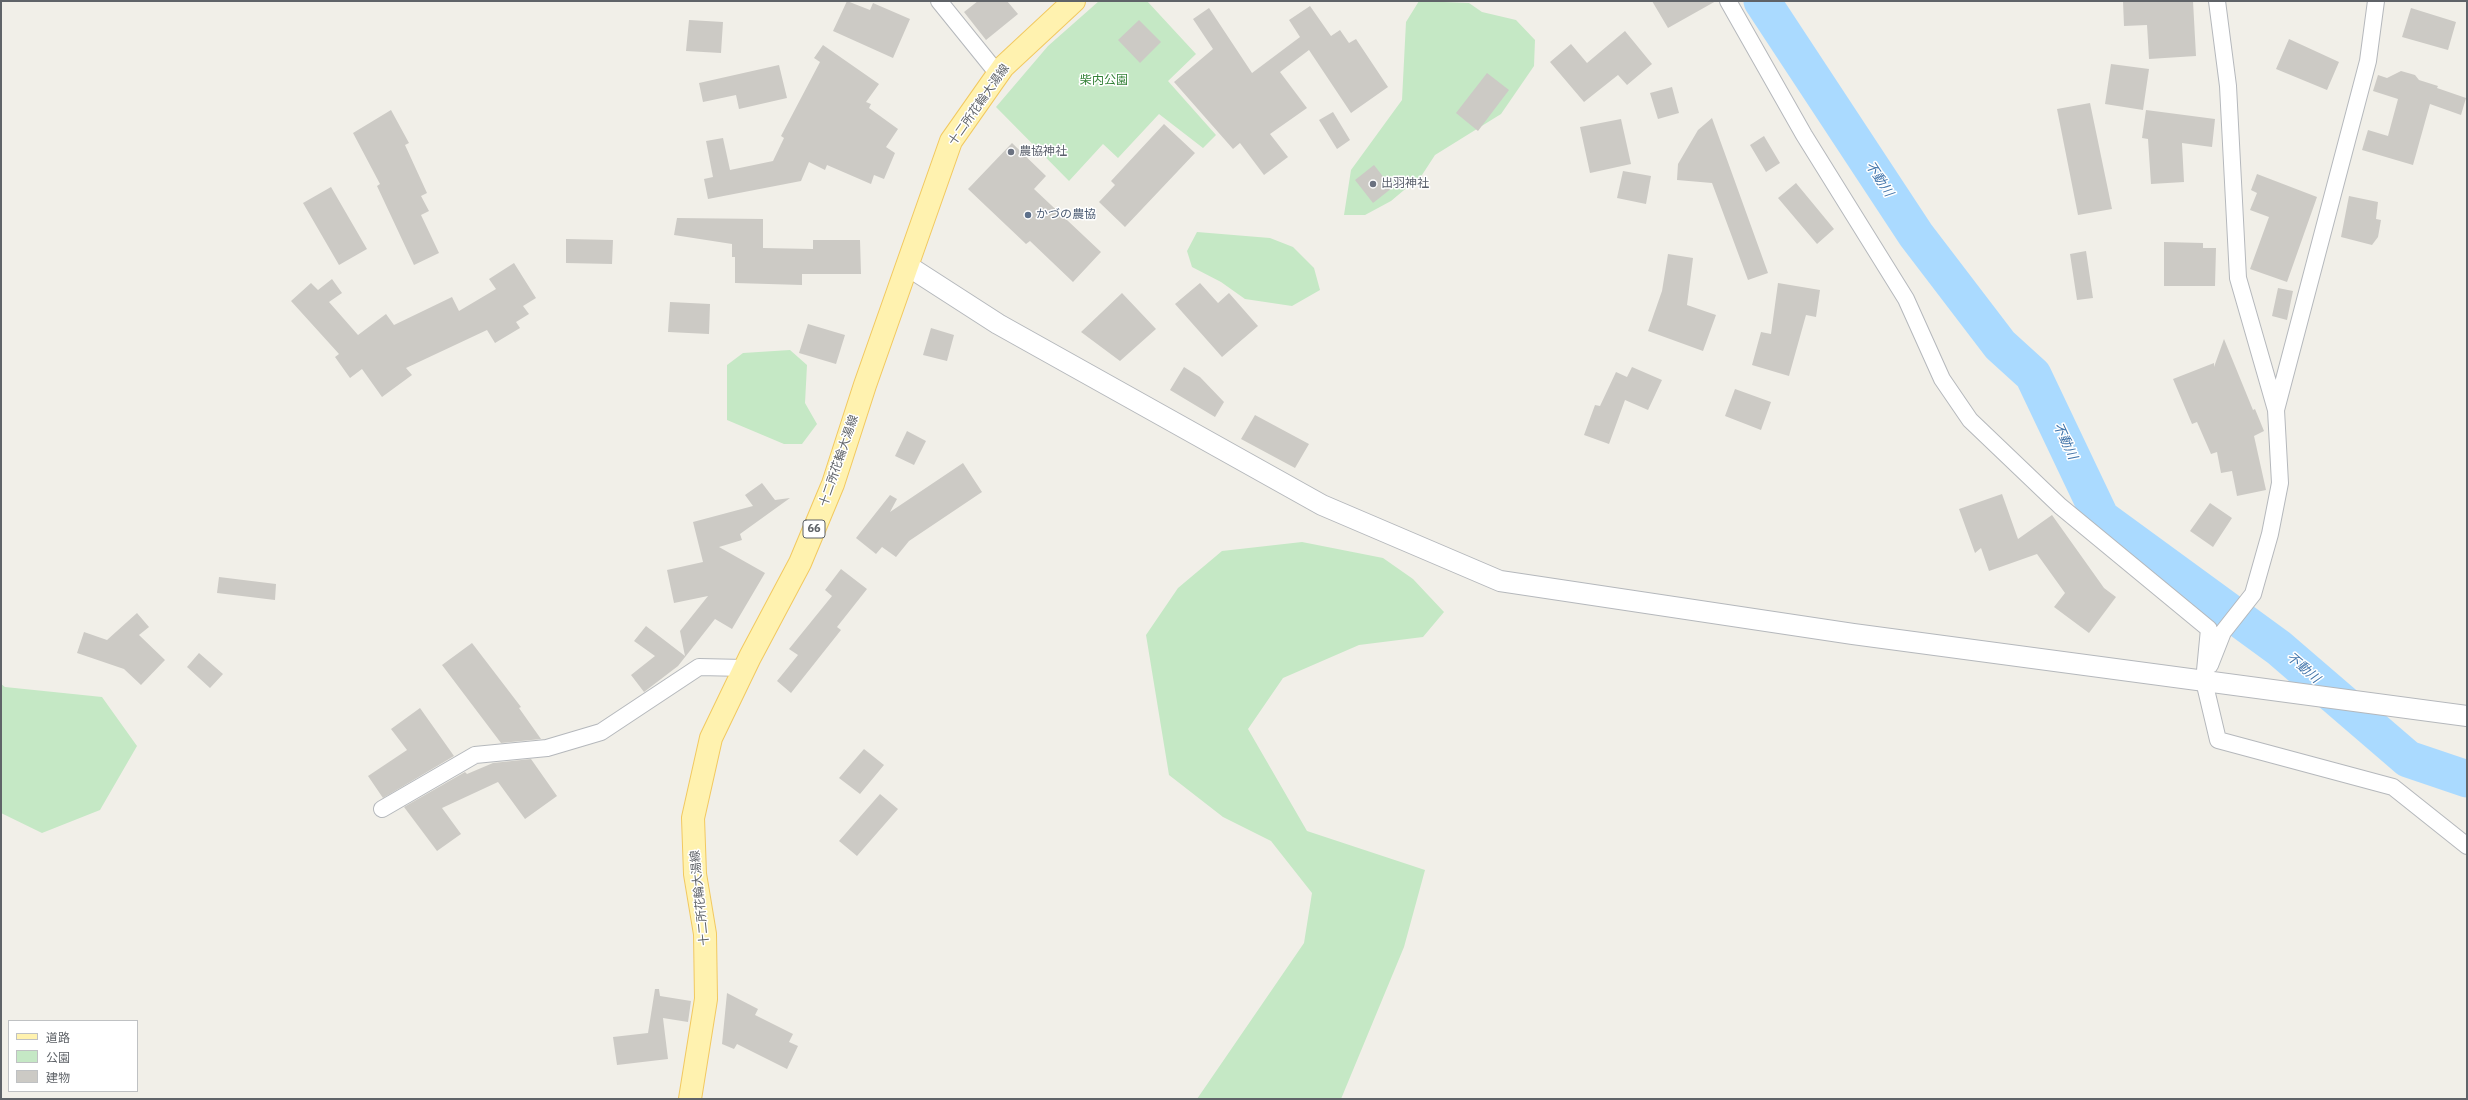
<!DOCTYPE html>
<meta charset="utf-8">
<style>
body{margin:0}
#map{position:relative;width:2468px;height:1100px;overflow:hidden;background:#f1efe8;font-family:"IBM Plex Sans","Noto Sans JP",sans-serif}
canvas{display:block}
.frame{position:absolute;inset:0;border:2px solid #5f6368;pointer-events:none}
.legend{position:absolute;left:8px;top:1020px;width:130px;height:72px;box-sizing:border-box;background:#fff;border:1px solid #bfc1c3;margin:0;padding:5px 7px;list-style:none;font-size:12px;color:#5f6368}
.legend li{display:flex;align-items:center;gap:8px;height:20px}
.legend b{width:20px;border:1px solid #bfc1c3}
</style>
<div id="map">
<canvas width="2468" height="1100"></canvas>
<div class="frame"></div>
<ul class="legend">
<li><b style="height:5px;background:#fff2af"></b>道路</li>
<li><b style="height:11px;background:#c5e8c5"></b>公園</li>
<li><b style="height:11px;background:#cccac5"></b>建物</li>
</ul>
</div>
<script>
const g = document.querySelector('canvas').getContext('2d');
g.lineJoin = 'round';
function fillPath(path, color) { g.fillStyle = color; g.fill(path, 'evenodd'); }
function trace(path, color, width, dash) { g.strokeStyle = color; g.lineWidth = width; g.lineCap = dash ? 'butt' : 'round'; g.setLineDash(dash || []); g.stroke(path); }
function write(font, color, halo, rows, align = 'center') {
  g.font = font + ' "IBM Plex Sans","Noto Sans JP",sans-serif'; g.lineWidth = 3; g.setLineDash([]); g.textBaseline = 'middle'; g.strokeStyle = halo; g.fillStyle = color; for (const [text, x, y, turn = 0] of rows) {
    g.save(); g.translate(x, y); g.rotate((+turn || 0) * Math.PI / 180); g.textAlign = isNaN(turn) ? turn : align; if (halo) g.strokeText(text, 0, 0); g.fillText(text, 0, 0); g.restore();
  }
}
const green = new Path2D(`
 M 1099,1 L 1147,1 L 1196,54 L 1168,81 L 1216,135 L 1203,148 L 1159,114 L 1118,158 L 1103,144 L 1069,181 L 996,107 L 1048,46 Z
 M 1419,1 L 1469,3 L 1482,12 L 1516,20 L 1535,40 L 1534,66 L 1501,114 L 1435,155 L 1422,175 L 1391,201 L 1365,215 L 1344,215 L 1351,170 L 1402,100 L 1406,22 Z
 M 1197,232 L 1270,238 L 1293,247 L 1314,268 L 1320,290 L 1292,306 L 1245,299 L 1221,282 L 1192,267 L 1187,251 Z
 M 790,350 L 807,365 L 805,403 L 817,424 L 802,444 L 784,444 L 727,420 L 727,365 L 743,353 Z
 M 1302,542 L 1383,558 L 1413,579 L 1444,612 L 1423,637 L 1359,645 L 1283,678 L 1248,729 L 1307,831 L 1425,870 L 1404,947 L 1341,1099 L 1197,1099 L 1304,943 L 1312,893 L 1271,841 L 1223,817 L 1169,775 L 1146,635 L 1178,588 L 1222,551 Z
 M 1,684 L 5,687 L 102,697 L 137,746 L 100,810 L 42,833 L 1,813 Z`);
const river = new Path2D(`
 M 1762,1 L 1916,235 L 2000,345 L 2033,375 L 2101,518 L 2279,648 L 2408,759 L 2467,779`);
const building = new Path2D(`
 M 847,1 L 870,10 L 873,3 L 910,19 L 893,58 L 833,31 Z
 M 978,1 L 1007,1 L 1018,14 L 986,40 L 964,12 Z
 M 1652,1 L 1716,1 L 1668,28 Z
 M 2123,1 L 2193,1 L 2196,56 L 2149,59 L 2147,25 L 2124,26 Z
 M 1310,6 L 1331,36 L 1340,30 L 1349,43 L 1356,39 L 1388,87 L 1351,113 L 1309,50 L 1280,72 L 1307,108 L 1270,134 L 1288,157 L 1264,175 L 1240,143 L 1233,149 L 1174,82 L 1213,49 L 1193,19 L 1209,8 L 1252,73 L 1300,37 L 1289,20 Z
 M 2411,8 L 2456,22 L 2448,50 L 2402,37 Z
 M 689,20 L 723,22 L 721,53 L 686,51 Z
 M 1139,20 L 1161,42 L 1140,63 L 1118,40 Z
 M 1625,31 L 1652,64 L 1627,85 L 1618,75 L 1584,102 L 1550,62 L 1571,44 L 1587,63 Z
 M 2289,39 L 2339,62 L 2327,90 L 2276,69 Z
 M 823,45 L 879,84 L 866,102 L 871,104 L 869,108 L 898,129 L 886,147 L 895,153 L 884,179 L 874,175 L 871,184 L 827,165 L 825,170 L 809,162 L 801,181 L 708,199 L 704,179 L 713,177 L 706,141 L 723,138 L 730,170 L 773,161 L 784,138 L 781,136 L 820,62 L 814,58 Z
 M 2111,64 L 2149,69 L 2143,110 L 2105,104 Z
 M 779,65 L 787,98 L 739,109 L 736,95 L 703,102 L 699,83 Z
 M 2401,71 L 2415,75 L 2419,80 L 2438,86 L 2437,88 L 2466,98 L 2461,115 L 2430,104 L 2413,165 L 2362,150 L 2368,130 L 2388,136 L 2398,99 L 2373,91 L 2378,75 L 2387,78 Z
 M 1487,73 L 1509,90 L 1478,131 L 1456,113 Z
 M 1672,87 L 1679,113 L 1658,119 L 1650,93 Z
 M 2090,103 L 2112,209 L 2078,215 L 2057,109 Z
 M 391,110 L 409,143 L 405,145 L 427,193 L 421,196 L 429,211 L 421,215 L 439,253 L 414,265 L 377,186 L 380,184 L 353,133 Z
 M 2146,110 L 2215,119 L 2212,147 L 2182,143 L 2184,182 L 2151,184 L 2148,139 L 2142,138 Z
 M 1333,112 L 1350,140 L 1337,149 L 1319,120 Z
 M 1712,118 L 1768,273 L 1748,280 L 1712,183 L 1677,180 L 1678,164 L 1698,130 Z
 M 1621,119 L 1631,164 L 1590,173 L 1580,127 Z
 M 1164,124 L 1195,153 L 1125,227 L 1099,202 L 1115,185 L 1111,181 Z
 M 1764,136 L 1780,163 L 1766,172 L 1750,145 Z
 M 1012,143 L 1046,176 L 1034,189 L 1101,252 L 1073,282 L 1030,241 L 1026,244 L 968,189 Z
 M 1374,165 L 1392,188 L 1373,203 L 1355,180 Z
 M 1623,171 L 1651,176 L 1646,204 L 1617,198 Z
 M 2257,174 L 2317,197 L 2287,282 L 2250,269 L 2269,217 L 2250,210 L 2257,193 L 2251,190 Z
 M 1796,183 L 1834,229 L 1817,244 L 1778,198 Z
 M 331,187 L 367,249 L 339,265 L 303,203 Z
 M 2349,196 L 2378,202 L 2376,219 L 2381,220 L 2378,237 L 2372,245 L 2341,237 Z
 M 677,218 L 763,219 L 763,248 L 813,249 L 813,240 L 860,240 L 861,274 L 802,274 L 802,285 L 735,283 L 735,257 L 732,257 L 732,244 L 674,235 Z
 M 566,239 L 613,240 L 612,264 L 566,263 Z
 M 2164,242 L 2203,243 L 2203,248 L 2216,248 L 2215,286 L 2164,286 Z
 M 2086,251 L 2093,298 L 2077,300 L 2070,254 Z
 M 1668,254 L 1693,258 L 1687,305 L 1716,315 L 1703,351 L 1648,331 L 1662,291 Z
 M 514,263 L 536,298 L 523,306 L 529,314 L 516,322 L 520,328 L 495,343 L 487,330 L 406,368 L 412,375 L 382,397 L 362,369 L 350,378 L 335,357 L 339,354 L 291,301 L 311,283 L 318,290 L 332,279 L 342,293 L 329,302 L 358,335 L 386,314 L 394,325 L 452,297 L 459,311 L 496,289 L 489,279 Z
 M 1200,283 L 1218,303 L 1229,293 L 1258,326 L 1222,357 L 1175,304 Z
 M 1778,283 L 1820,290 L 1816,317 L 1806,315 L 1789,376 L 1752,365 L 1761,332 L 1771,334 Z
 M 2278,288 L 2293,291 L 2287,320 L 2272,316 Z
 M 1122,293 L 1156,329 L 1120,361 L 1081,332 Z
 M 670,302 L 710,304 L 709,334 L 668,332 Z
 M 808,324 L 845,335 L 836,364 L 799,353 Z
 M 931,328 L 954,335 L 947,361 L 923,355 Z
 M 2224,339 L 2253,410 L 2255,409 L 2264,431 L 2254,436 L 2266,490 L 2237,496 L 2232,471 L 2221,473 L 2217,452 L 2211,454 L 2197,422 L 2192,424 L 2173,379 L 2214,363 L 2214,367 Z
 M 1184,367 L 1200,377 L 1224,402 L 1215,417 L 1170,390 Z
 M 1632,367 L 1662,380 L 1648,410 L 1625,400 L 1609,444 L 1584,435 L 1595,405 L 1600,406 L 1616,372 L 1627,377 Z
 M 1735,389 L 1771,402 L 1761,430 L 1725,416 Z
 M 1255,415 L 1309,444 L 1295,468 L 1241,439 Z
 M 907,431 L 926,441 L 914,465 L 895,456 Z
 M 963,463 L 982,492 L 909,541 L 896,557 L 882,547 L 876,554 L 856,538 L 890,495 L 897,499 L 890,512 Z
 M 762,483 L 775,500 L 790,498 L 740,534 L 742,540 L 719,547 L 765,573 L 732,629 L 715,619 L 678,666 L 644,692 L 631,675 L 655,656 L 634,641 L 646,626 L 685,656 L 680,631 L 708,596 L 674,603 L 667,570 L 703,562 L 693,522 L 753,506 L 745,495 Z
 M 2002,494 L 2018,539 L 2052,515 L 2104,588 L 2116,597 L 2089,633 L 2054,607 L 2065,593 L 2037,554 L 1989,571 L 1981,548 L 1975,553 L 1959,509 Z
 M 2210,503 L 2232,518 L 2213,547 L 2190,531 Z
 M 841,569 L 867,589 L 837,627 L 841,630 L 791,693 L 777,681 L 798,655 L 789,649 L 832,596 L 825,590 Z
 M 219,577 L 276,584 L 275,600 L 217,593 Z
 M 137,613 L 149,627 L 139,635 L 165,660 L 141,685 L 124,669 L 77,653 L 84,632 L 107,640 Z
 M 472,643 L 521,707 L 519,708 L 541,739 L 501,743 L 442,665 Z
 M 199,653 L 223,674 L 210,688 L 187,667 Z
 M 420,708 L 454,756 L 383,798 L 368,776 L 407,750 L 391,729 Z
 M 864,749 L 884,765 L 860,794 L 839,778 Z
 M 531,759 L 557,796 L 525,819 L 498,782 L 442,808 L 461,834 L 437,851 L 404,807 L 465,772 L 467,774 L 493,763 Z
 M 880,794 L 898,809 L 857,856 L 839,841 Z
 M 655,989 L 659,989 L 660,996 L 691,1001 L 688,1022 L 663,1018 L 668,1059 L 617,1065 L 613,1037 L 648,1033 Z
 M 727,993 L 758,1009 L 755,1015 L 793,1034 L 789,1042 L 798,1046 L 787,1069 L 737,1044 L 734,1049 L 722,1044 Z`);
const minor = new Path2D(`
 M 939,1 L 998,74
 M 1728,1 L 1804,135 L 1906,299 L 1942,379 L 1970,420 L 2060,506 L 2209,629 L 2204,681 L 2218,740 L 2393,787 L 2467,846
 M 2276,410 L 2368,61 L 2376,1
 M 2210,665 L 2223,632 L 2253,594 L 2270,534 L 2280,483 L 2276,410 L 2238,278 L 2228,86 L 2217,1
 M 382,809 L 475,755 L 547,748 L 601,732 L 699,667 L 744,668`);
const tertiary = new Path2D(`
 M 908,266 L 998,324 L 1322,505 L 1500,581 L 1853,634 L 2467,716`);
const primary = new Path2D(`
 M 690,1099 L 706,999 L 705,934 L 695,874 L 693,818 L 711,738 L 750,657 L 800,563 L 833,484 L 865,385 L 951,141 L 1003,67 L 1074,1`);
const markers = [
 [1011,152,4,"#6b7280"],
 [1373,184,4,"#6b7280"],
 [1028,215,4,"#5c6f8a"]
];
const shields = [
 [814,529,22]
];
const shieldNames = [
 ["66",814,529]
];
const parkNames = [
 ["柴内公園",1104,81]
];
const streetNames = [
 ["十二所花輪大湯線",979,105,-55],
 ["十二所花輪大湯線",839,461,-71],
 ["十二所花輪大湯線",700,898,-96]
];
const worshipNames = [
 ["農協神社",1019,152],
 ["出羽神社",1381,184]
];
const serviceNames = [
 ["かづの農協",1036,215]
];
const waterNames = [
 ["不動川",1879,179,57],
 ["不動川",2065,441,65],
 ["不動川",2303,668,41]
];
fillPath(green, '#c5e8c5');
trace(river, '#aadaff', 37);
fillPath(building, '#cccac5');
trace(minor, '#b5b8bc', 18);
trace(tertiary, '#b5b8bc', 22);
trace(primary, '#f2c960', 24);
trace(minor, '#fff', 16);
trace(tertiary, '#fff', 20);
trace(primary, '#fff2af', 22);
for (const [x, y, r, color] of markers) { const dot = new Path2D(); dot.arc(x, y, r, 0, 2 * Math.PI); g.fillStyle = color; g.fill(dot); trace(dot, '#fff', 1.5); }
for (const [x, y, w] of shields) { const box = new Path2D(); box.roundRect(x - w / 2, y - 9, w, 18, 3); g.fillStyle = '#fff'; g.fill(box); trace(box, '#5f6368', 1); }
write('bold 11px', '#5f6368', null, shieldNames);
write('12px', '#348238', '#fff', parkNames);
write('12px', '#5f6368', '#fff', streetNames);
write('12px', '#5b616d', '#fff', worshipNames, 'left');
write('12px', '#4e5e75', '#fff', serviceNames, 'left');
write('italic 13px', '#4174aa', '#fff', waterNames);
</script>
